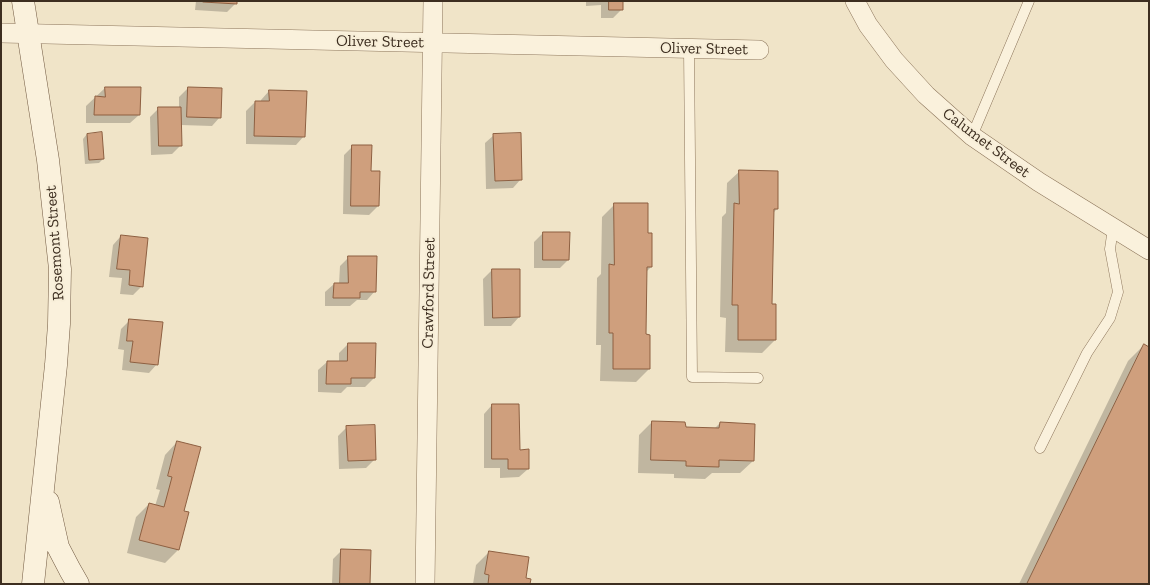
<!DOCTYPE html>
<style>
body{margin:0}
#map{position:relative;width:1150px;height:585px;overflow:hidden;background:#f0e4c8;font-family:"Zilla Slab",serif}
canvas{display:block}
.frame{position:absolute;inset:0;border:2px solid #3d2e20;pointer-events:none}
</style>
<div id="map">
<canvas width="1150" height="585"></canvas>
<div class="frame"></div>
</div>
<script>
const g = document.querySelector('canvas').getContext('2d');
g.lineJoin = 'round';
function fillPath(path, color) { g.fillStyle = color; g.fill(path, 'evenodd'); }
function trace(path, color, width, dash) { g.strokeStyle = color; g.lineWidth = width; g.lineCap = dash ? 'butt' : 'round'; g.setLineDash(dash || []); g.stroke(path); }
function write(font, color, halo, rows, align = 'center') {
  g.font = font + ' "Zilla Slab",serif'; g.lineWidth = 4; g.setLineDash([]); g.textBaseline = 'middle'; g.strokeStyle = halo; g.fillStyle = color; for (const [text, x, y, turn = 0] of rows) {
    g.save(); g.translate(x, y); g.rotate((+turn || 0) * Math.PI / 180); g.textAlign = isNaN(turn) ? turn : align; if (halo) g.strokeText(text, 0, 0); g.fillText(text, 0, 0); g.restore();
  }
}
const shadow = new Path2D(`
 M 196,1 L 236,1 L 236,3 L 227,12 L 195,10 Z
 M 586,1 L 622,1 L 622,9 L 613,18 L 601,18 L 601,5 L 586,6 Z
 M 105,88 L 139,115 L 130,123 L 86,123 L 86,106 Z
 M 188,88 L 220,117 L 212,126 L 181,125 L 181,145 L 172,154 L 151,155 L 150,117 L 159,108 L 179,108 L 179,97 Z
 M 269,91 L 304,136 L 296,145 L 246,144 L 246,111 L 255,102 L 261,102 L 261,100 Z
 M 87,134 L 103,159 L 99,163 L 85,164 L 83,139 Z
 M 494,135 L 521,179 L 513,188 L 486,189 L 485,143 Z
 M 353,146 L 370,172 L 379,172 L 378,206 L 369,215 L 343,214 L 344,155 Z
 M 740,171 L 777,209 L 773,213 L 771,305 L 775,340 L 762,353 L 725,352 L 726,318 L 720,317 L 722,217 L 726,213 L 727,183 Z
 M 615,204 L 651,267 L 646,272 L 645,335 L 649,369 L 636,382 L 600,381 L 601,345 L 596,345 L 597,278 L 601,274 L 602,217 Z
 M 543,233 L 568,260 L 560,268 L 534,268 L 534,242 Z
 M 121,236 L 142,286 L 133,295 L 120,294 L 122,278 L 109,277 L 113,245 Z
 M 349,257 L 375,291 L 367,300 L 357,300 L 350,306 L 325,306 L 325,292 L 334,284 L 339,284 L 340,266 Z
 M 492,270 L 519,317 L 511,326 L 484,326 L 483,279 Z
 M 130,320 L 157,364 L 149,373 L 122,370 L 124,350 L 118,349 L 121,329 Z
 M 348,344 L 374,378 L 365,387 L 347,387 L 341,393 L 318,392 L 318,370 L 327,362 L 339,362 L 339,353 Z
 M 1144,345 L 1149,348 L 1149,584 L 1019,584 L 1128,361 Z
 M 492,405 L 528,469 L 519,477 L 500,478 L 500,468 L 484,468 L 484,414 Z
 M 652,422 L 685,428 L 714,429 L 720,423 L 753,461 L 740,473 L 712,473 L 705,479 L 674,478 L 674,474 L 638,473 L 639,435 Z
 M 347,427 L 375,459 L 366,468 L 339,469 L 338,436 Z
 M 177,442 L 183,512 L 188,513 L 178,550 L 165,563 L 127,553 L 136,517 L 149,504 L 155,506 L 160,490 L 156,489 L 165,455 Z
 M 342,550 L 369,584 L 332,584 L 333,559 Z
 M 489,552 L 525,579 L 529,584 L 473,584 L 476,565 Z`);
const building = new Path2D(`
 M 203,1 L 237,1 L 237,4 L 203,2 Z
 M 609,1 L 623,1 L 623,10 L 609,10 Z
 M 105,87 L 141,87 L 140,115 L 94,115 L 95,96 L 105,97 Z
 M 188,87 L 222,88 L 221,118 L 187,117 Z
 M 269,90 L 307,91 L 305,137 L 254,136 L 255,101 L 269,101 Z
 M 158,107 L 181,107 L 182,146 L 159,146 Z
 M 102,132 L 104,159 L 89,160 L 87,134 Z
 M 521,133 L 522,180 L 495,181 L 493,134 Z
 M 352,145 L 372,145 L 371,171 L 380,171 L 379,206 L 351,206 Z
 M 739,170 L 778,171 L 778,209 L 774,209 L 772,304 L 776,304 L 776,340 L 738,340 L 738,305 L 732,305 L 734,203 L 739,204 Z
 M 614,203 L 648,203 L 648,233 L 652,233 L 652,267 L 647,267 L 646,334 L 650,335 L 650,369 L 613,369 L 613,333 L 609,333 L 609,264 L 614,265 Z
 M 543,232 L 570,232 L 569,260 L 543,260 Z
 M 121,235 L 148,238 L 143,287 L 129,285 L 130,270 L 117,269 Z
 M 348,256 L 377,256 L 376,292 L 360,292 L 360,298 L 333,298 L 334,283 L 348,283 Z
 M 492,269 L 520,269 L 520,317 L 493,318 Z
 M 129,319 L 163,322 L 158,365 L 130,362 L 133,341 L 127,341 Z
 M 348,343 L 376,343 L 375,378 L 351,378 L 351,384 L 326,384 L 327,361 L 347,361 Z
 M 1144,344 L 1149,347 L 1149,584 L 1027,584 Z
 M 492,404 L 519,404 L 520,450 L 529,449 L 529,469 L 508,469 L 508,459 L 492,459 Z
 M 652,421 L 685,422 L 686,427 L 719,428 L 720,422 L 755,424 L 754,461 L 719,460 L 719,467 L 686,466 L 686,461 L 651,460 Z
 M 375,425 L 376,460 L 348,461 L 346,426 Z
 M 177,441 L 201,447 L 184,511 L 189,512 L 179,550 L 139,540 L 149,503 L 164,507 L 172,477 L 168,476 Z
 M 341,549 L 371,550 L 370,584 L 340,584 Z
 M 489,551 L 529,557 L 526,578 L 531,579 L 530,584 L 488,584 L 489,575 L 485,574 Z`);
const service = new Path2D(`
 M 689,49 L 692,377 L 758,378
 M 972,136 L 1029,1
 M 1040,448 L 1087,353 L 1110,318 L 1118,292 L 1110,249 L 1113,228`);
const minor = new Path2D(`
 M 855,1 L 868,25 L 894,60 L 926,95 L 972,136 L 1039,182 L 1149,250
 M 1,33 L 759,50
 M 425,584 L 433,1`);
const secondary = new Path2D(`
 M 23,1 L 48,160 L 60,269 L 59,324 L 56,365 L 33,584
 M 48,502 L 58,547 L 70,570 L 78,584`);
const streetNames = [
 ["Oliver Street",380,42,1],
 ["Oliver Street",704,49,1],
 ["Calumet Street",986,143,37],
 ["Rosemont Street",55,243,-94],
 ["Crawford Street",429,293,-89]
];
fillPath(shadow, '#0003');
fillPath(building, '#cf9f7d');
trace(building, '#8d5f41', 1);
trace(service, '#8d765c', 11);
trace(minor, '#8d765c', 20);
trace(secondary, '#6f573f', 23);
trace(service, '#faf1dc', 10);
trace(minor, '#faf1dc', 19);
trace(secondary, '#faf1dc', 22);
write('16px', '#3d2e20', '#f7eed8', streetNames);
</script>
